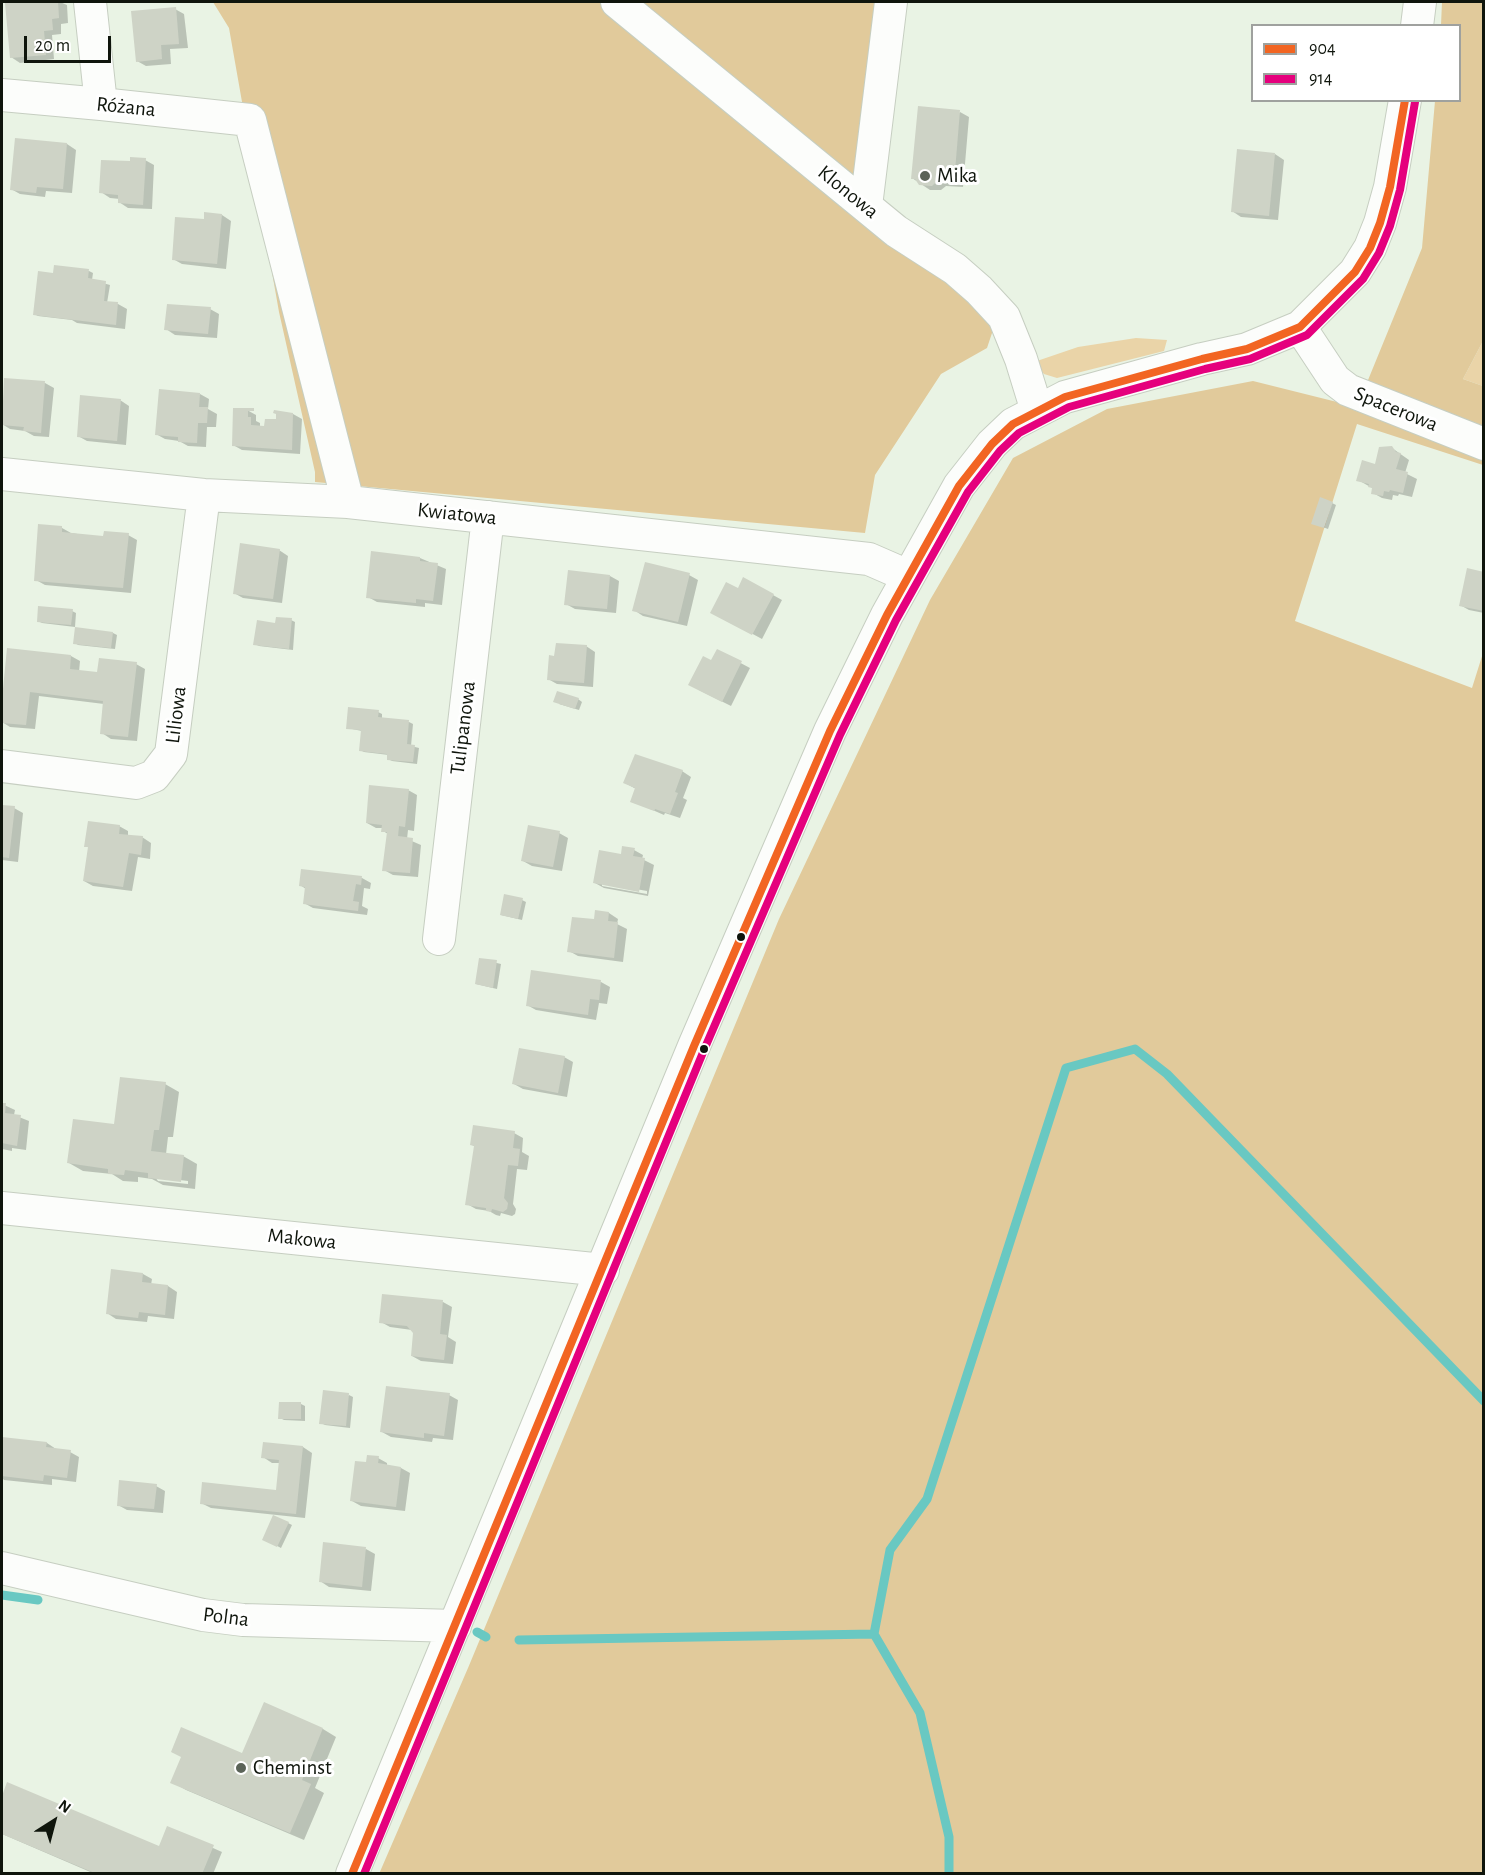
<!DOCTYPE html>
<meta charset="utf-8">
<style>
body{margin:0}
#map{position:relative;width:1485px;height:1875px;overflow:hidden;background:#e9f3e4;font-family:"Alegreya Sans",sans-serif}
canvas{display:block}
.frame{position:absolute;inset:0;border:3px solid #0f150c;pointer-events:none}
.legend{position:absolute;left:1251px;top:24px;width:210px;height:78px;box-sizing:border-box;background:#fff;border:2px solid #9fa19e;margin:0;padding:8px 10px;list-style:none;font-size:18px;color:#0f150c}
.legend li{display:flex;align-items:center;gap:12px;height:30px}
.legend b{width:30px;border:2px solid #9fa19e}
.north{position:absolute;left:24px;top:1791px;width:60px;height:60px;-webkit-text-stroke:4px #fff;paint-order:stroke;rotate:36deg;font-size:16px;font-weight:700;line-height:24px;text-align:center;color:#0f150c}
.north::after{content:'';display:block;margin:auto;width:21px;height:27px;background:#0f150c;clip-path:polygon(50% 0,100% 100%,50% 72%,0 100%)}
.scale{position:absolute;left:24px;top:36px;width:87px;height:27px;box-sizing:border-box;border:3px solid #0f150c;border-top:0;padding-left:8px;font-size:18px;line-height:21px;white-space:nowrap;color:#0f150c;-webkit-text-stroke:4px #fff;paint-order:stroke}
</style>
<div id="map">
<canvas width="1485" height="1875"></canvas>
<div class="frame"></div>
<ul class="legend">
<li><b style="height:8px;background:#f26522"></b>904</li>
<li><b style="height:8px;background:#e5007d"></b>914</li>
</ul>
<div class="north">N</div>
<div class="scale">20 m</div>
</div>
<script>
const g = document.querySelector('canvas').getContext('2d');
g.lineJoin = 'round';
function fillPath(path, color) { g.fillStyle = color; g.fill(path, 'evenodd'); }
function trace(path, color, width, dash) { g.strokeStyle = color; g.lineWidth = width; g.lineCap = dash ? 'butt' : 'round'; g.setLineDash(dash || []); g.stroke(path); }
function write(font, color, halo, rows, align = 'center') {
  g.font = font + ' "Alegreya Sans",sans-serif'; g.lineWidth = 6; g.setLineDash([]); g.textBaseline = 'middle'; g.strokeStyle = halo; g.fillStyle = color; for (const [text, x, y, turn = 0] of rows) {
    g.save(); g.translate(x, y); g.rotate((+turn || 0) * Math.PI / 180); g.textAlign = isNaN(turn) ? turn : align; if (halo) g.strokeText(text, 0, 0); g.fillText(text, 0, 0); g.restore();
  }
}
const green = new Path2D(`
 M 1136,338 L 1167,340 L 1164,351 L 1057,378 L 1044,374 L 1034,362 L 1078,347 Z
 M 1483,341 L 1483,386 L 1463,379 Z`);
const forest = new Path2D(`
 M 213,2 L 898,2 L 876,232 L 965,296 L 993,323 L 993,330 L 987,348 L 941,374 L 875,475 L 865,533 L 315,482 L 315,472 L 279,312 L 229,28 Z
 M 1442,2 L 1483,2 L 1483,341 L 1463,379 L 1483,386 L 1483,465 L 1357,424 L 1295,621 L 1472,688 L 1483,653 L 1483,1873 L 379,1874 L 468,1668 L 779,919 L 930,600 L 1013,458 L 1107,409 L 1253,381 L 1357,407 L 1422,248 L 1435,101 L 1460,100 L 1460,26 L 1441,25 Z`);
const shadow = new Path2D(`
 M 39,2 L 60,2 L 67,5 L 68,23 L 61,24 L 61,34 L 52,35 L 54,59 L 20,63 L 11,57 L 7,4 Z
 M 175,9 L 184,14 L 188,48 L 170,49 L 171,64 L 146,66 L 137,61 Z
 M 960,112 L 969,117 L 963,187 L 946,186 L 941,190 L 930,190 L 912,178 Z
 M 16,140 L 67,144 L 76,150 L 72,193 L 46,191 L 45,197 L 20,194 L 11,189 Z
 M 1275,154 L 1284,160 L 1278,220 L 1241,217 L 1232,211 Z
 M 145,160 L 154,165 L 152,209 L 128,208 L 119,202 L 120,199 L 110,198 L 101,192 L 132,163 Z
 M 222,215 L 231,221 L 226,269 L 182,264 L 173,259 L 205,221 Z
 M 89,271 L 93,273 L 92,280 L 110,285 L 107,303 L 118,304 L 127,309 L 125,329 L 77,323 L 72,320 L 38,316 L 34,314 L 54,274 Z
 M 210,309 L 219,314 L 217,338 L 175,335 L 166,329 Z
 M 5,379 L 45,383 L 54,388 L 49,437 L 34,436 L 25,431 L 10,429 L 2,424 Z
 M 200,394 L 209,399 L 208,409 L 217,414 L 216,427 L 207,427 L 206,447 L 188,446 L 179,441 L 165,439 L 156,434 Z
 M 120,400 L 129,406 L 126,445 L 87,441 L 78,436 Z
 M 247,410 L 256,415 L 256,421 L 260,423 L 260,428 L 265,428 L 293,414 L 302,419 L 300,454 L 242,450 L 233,445 Z
 M 1392,448 L 1409,460 L 1405,473 L 1417,479 L 1412,497 L 1399,494 L 1398,496 L 1393,495 L 1392,500 L 1382,498 L 1373,493 L 1374,489 L 1358,480 L 1376,466 Z
 M 1332,503 L 1336,505 L 1328,529 L 1317,525 Z
 M 62,528 L 71,533 L 105,538 L 128,535 L 137,540 L 131,593 L 45,585 L 36,580 Z
 M 279,550 L 288,556 L 282,603 L 243,598 L 234,593 Z
 M 420,558 L 446,569 L 442,605 L 425,603 L 425,607 L 377,602 L 368,597 Z
 M 1484,574 L 1484,613 L 1469,610 L 1460,605 Z
 M 689,575 L 698,580 L 687,626 L 643,616 L 634,610 Z
 M 610,576 L 619,581 L 616,613 L 575,609 L 566,604 Z
 M 744,579 L 782,600 L 762,639 L 712,612 L 738,590 Z
 M 72,611 L 76,613 L 75,627 L 42,623 L 38,621 Z
 M 291,620 L 295,622 L 293,650 L 259,646 L 255,644 L 276,624 Z
 M 113,633 L 117,635 L 115,649 L 78,645 L 75,643 Z
 M 586,646 L 595,652 L 593,687 L 557,684 L 548,679 L 556,657 Z
 M 8,650 L 71,656 L 80,661 L 79,672 L 98,674 L 136,664 L 145,669 L 137,741 L 111,739 L 102,733 L 104,704 L 39,696 L 35,729 L 10,727 L 2,722 Z
 M 718,651 L 750,668 L 731,706 L 699,690 Z
 M 578,699 L 582,702 L 579,710 L 559,704 Z
 M 378,712 L 382,714 L 382,719 L 409,722 L 413,724 L 411,746 L 419,748 L 417,764 L 392,761 L 388,759 L 389,755 L 364,752 L 360,750 L 362,731 L 347,728 Z
 M 682,771 L 691,777 L 683,798 L 687,800 L 680,818 L 665,813 L 664,815 L 632,801 L 636,789 L 625,783 Z
 M 408,790 L 417,795 L 414,831 L 408,830 L 407,839 L 421,845 L 418,877 L 393,875 L 384,870 L 388,834 L 383,831 L 383,828 L 376,828 L 367,823 Z
 M 2,806 L 14,808 L 23,813 L 18,862 L 2,860 Z
 M 119,826 L 128,831 L 128,836 L 142,837 L 151,843 L 150,859 L 138,857 L 132,891 L 93,886 L 84,881 L 89,848 L 86,846 Z
 M 559,833 L 568,838 L 562,871 L 532,866 L 523,861 Z
 M 634,850 L 643,855 L 642,859 L 654,865 L 648,896 L 604,888 L 595,883 L 622,855 ZM 602,883 L 647,891 L 647,894 L 602,886 Z
 M 362,878 L 371,883 L 370,889 L 364,888 L 362,906 L 368,909 L 367,915 L 313,908 L 304,903 L 306,889 L 300,885 Z
 M 522,900 L 526,902 L 522,920 L 501,915 Z
 M 596,912 L 609,913 L 618,919 L 617,924 L 627,929 L 623,962 L 578,956 L 569,951 L 595,921 Z
 M 480,959 L 501,964 L 497,989 L 476,984 Z
 M 532,971 L 601,982 L 610,987 L 607,1004 L 599,1003 L 596,1020 L 536,1010 L 527,1005 Z
 M 564,1057 L 573,1062 L 567,1097 L 523,1089 L 514,1084 Z
 M 165,1084 L 179,1092 L 173,1137 L 168,1137 L 166,1154 L 183,1156 L 197,1164 L 195,1189 L 163,1185 L 152,1179 L 138,1177 L 138,1182 L 123,1181 L 112,1174 L 83,1171 L 69,1163 ZM 155,1177 L 188,1181 L 188,1184 L 158,1181 Z
 M 2,1104 L 15,1110 L 14,1115 L 29,1121 L 26,1150 L 12,1148 L 12,1151 L 2,1149 Z
 M 514,1133 L 523,1138 L 522,1152 L 529,1156 L 527,1170 L 517,1169 L 513,1204 L 516,1209 L 515,1214 L 512,1216 L 501,1213 L 500,1216 L 496,1215 L 489,1211 L 476,1209 L 467,1204 L 475,1147 L 471,1144 Z
 M 112,1271 L 143,1274 L 152,1279 L 151,1285 L 168,1286 L 177,1292 L 174,1319 L 148,1316 L 147,1322 L 116,1319 L 107,1313 Z
 M 443,1302 L 452,1307 L 448,1337 L 456,1342 L 453,1364 L 421,1361 L 412,1356 L 415,1333 L 412,1330 L 390,1327 L 381,1322 Z
 M 349,1395 L 353,1397 L 350,1428 L 325,1425 L 321,1423 Z
 M 449,1395 L 458,1400 L 453,1440 L 433,1438 L 432,1442 L 391,1437 L 382,1432 Z
 M 280,1403 L 301,1404 L 305,1406 L 305,1421 L 284,1420 L 280,1418 Z
 M 2,1439 L 47,1443 L 56,1449 L 70,1452 L 79,1457 L 76,1482 L 52,1479 L 52,1485 L 4,1480 L 2,1478 Z
 M 265,1443 L 303,1447 L 312,1453 L 305,1518 L 211,1508 L 201,1503 L 277,1492 L 280,1463 L 272,1463 L 263,1457 Z
 M 378,1458 L 387,1463 L 387,1466 L 401,1468 L 410,1473 L 405,1511 L 361,1506 L 352,1501 L 367,1464 Z
 M 156,1486 L 165,1491 L 163,1513 L 127,1510 L 118,1505 Z
 M 288,1523 L 292,1525 L 281,1548 L 264,1539 Z
 M 366,1549 L 375,1554 L 371,1591 L 329,1587 L 320,1581 Z
 M 265,1704 L 323,1729 L 336,1737 L 315,1788 L 324,1793 L 304,1840 L 186,1790 L 172,1782 L 243,1755 Z
 M 8,1784 L 160,1848 L 168,1828 L 222,1852 L 213,1874 L 95,1874 L 2,1834 L 2,1800 Z`);
const stream = new Path2D(`
 M 2,1595 L 38,1600
 M 477,1632 L 486,1637
 M 519,1640 L 874,1634
 M 949,1874 L 949,1837 L 920,1713 L 874,1634 L 890,1550 L 927,1499 L 1066,1068 L 1135,1049 L 1167,1074 L 1484,1401`);
const building = new Path2D(`
 M 19,2 L 58,2 L 59,18 L 52,19 L 53,30 L 44,31 L 46,55 L 10,58 L 5,3 Z
 M 176,7 L 179,44 L 161,45 L 162,59 L 136,62 L 131,11 Z
 M 918,106 L 960,110 L 954,183 L 937,181 L 932,186 L 919,185 L 915,179 L 911,179 Z
 M 15,138 L 67,143 L 63,189 L 37,187 L 36,193 L 10,190 Z
 M 1237,149 L 1275,153 L 1269,216 L 1231,212 Z
 M 130,157 L 146,158 L 143,205 L 118,203 L 118,195 L 99,193 L 101,160 L 130,161 Z
 M 204,212 L 222,214 L 217,264 L 172,260 L 175,217 L 204,219 Z
 M 54,265 L 89,269 L 88,278 L 106,281 L 104,301 L 118,302 L 116,325 L 33,315 L 38,271 L 53,273 Z
 M 167,304 L 211,307 L 208,334 L 164,330 Z
 M 4,378 L 45,381 L 41,433 L 23,431 L 24,427 L 2,425 Z
 M 159,389 L 200,393 L 199,407 L 208,407 L 207,423 L 198,423 L 197,443 L 178,442 L 178,437 L 155,435 Z
 M 80,395 L 121,399 L 117,441 L 77,437 Z
 M 233,408 L 254,408 L 254,411 L 248,411 L 248,417 L 251,417 L 251,425 L 264,426 L 265,419 L 276,419 L 276,414 L 273,413 L 274,410 L 293,413 L 292,450 L 232,446 Z
 M 1392,446 L 1396,452 L 1401,453 L 1396,469 L 1408,472 L 1403,493 L 1390,490 L 1389,492 L 1384,491 L 1383,496 L 1371,494 L 1372,488 L 1368,487 L 1369,484 L 1356,481 L 1362,460 L 1375,464 L 1379,447 Z
 M 1320,497 L 1333,502 L 1324,528 L 1311,524 Z
 M 38,524 L 62,526 L 62,532 L 103,536 L 104,531 L 129,533 L 123,588 L 34,581 Z
 M 240,543 L 280,549 L 273,599 L 233,594 Z
 M 371,551 L 420,557 L 420,561 L 438,563 L 433,601 L 416,599 L 416,603 L 366,598 Z
 M 645,562 L 690,573 L 678,622 L 632,611 Z
 M 1467,568 L 1484,572 L 1484,611 L 1459,606 Z
 M 568,570 L 610,575 L 607,609 L 564,605 Z
 M 743,577 L 774,594 L 752,635 L 710,613 L 726,582 L 738,588 Z
 M 38,606 L 73,609 L 71,625 L 37,622 Z
 M 276,617 L 292,618 L 289,649 L 253,645 L 257,620 L 275,623 Z
 M 75,627 L 113,632 L 111,648 L 73,644 Z
 M 556,643 L 587,645 L 584,683 L 547,680 L 549,655 L 554,656 Z
 M 7,648 L 71,655 L 70,669 L 97,672 L 99,658 L 137,662 L 128,737 L 100,734 L 103,701 L 30,692 L 26,725 L 2,723 L 2,699 Z
 M 717,649 L 742,661 L 722,702 L 688,685 L 703,656 L 711,660 Z
 M 557,691 L 579,698 L 575,709 L 553,702 Z
 M 348,707 L 379,710 L 378,717 L 409,720 L 407,744 L 415,745 L 413,762 L 387,760 L 387,754 L 359,751 L 361,730 L 346,729 Z
 M 635,754 L 683,770 L 675,792 L 678,793 L 670,814 L 655,809 L 654,811 L 630,802 L 635,788 L 623,783 Z
 M 369,785 L 409,789 L 405,827 L 399,826 L 398,836 L 413,838 L 410,873 L 382,871 L 387,832 L 381,832 L 382,825 L 366,823 Z
 M 2,805 L 15,806 L 9,858 L 2,857 Z
 M 88,821 L 120,825 L 119,834 L 143,836 L 141,855 L 129,853 L 123,887 L 83,881 L 88,847 L 84,847 Z
 M 528,825 L 560,831 L 553,867 L 521,861 Z
 M 622,846 L 635,848 L 633,856 L 645,858 L 639,892 L 593,883 L 599,850 L 621,854 Z
 M 301,869 L 362,876 L 361,885 L 356,884 L 353,901 L 359,902 L 358,911 L 303,904 L 305,887 L 299,886 Z
 M 504,894 L 523,898 L 518,919 L 500,915 Z
 M 595,910 L 609,912 L 608,921 L 618,922 L 614,958 L 567,952 L 572,917 L 594,919 Z
 M 479,958 L 497,960 L 493,988 L 475,984 Z
 M 531,970 L 601,980 L 599,1000 L 590,999 L 588,1015 L 526,1006 Z
 M 519,1048 L 565,1056 L 558,1093 L 512,1084 Z
 M 120,1077 L 166,1082 L 159,1130 L 154,1130 L 151,1151 L 184,1155 L 181,1182 L 148,1178 L 148,1173 L 125,1170 L 124,1175 L 108,1174 L 108,1169 L 67,1163 L 73,1119 L 114,1124 Z
 M 2,1103 L 6,1103 L 5,1113 L 21,1115 L 17,1146 L 2,1143 Z
 M 473,1125 L 515,1131 L 513,1148 L 520,1149 L 518,1166 L 508,1165 L 504,1198 L 508,1203 L 507,1209 L 503,1212 L 492,1209 L 491,1212 L 486,1211 L 486,1208 L 465,1205 L 474,1146 L 470,1145 Z
 M 111,1269 L 143,1273 L 142,1282 L 168,1285 L 165,1315 L 139,1312 L 138,1318 L 106,1314 Z
 M 382,1294 L 443,1300 L 440,1334 L 447,1335 L 444,1360 L 411,1356 L 413,1333 L 407,1326 L 379,1323 Z
 M 386,1386 L 450,1393 L 444,1436 L 424,1433 L 424,1438 L 380,1432 Z
 M 323,1390 L 349,1393 L 346,1426 L 319,1424 Z
 M 279,1402 L 301,1402 L 301,1419 L 278,1419 Z
 M 2,1437 L 47,1442 L 46,1447 L 71,1450 L 67,1478 L 44,1475 L 43,1481 L 2,1476 Z
 M 263,1442 L 303,1446 L 296,1514 L 200,1504 L 202,1482 L 276,1490 L 279,1460 L 261,1458 Z
 M 367,1455 L 379,1456 L 378,1463 L 401,1467 L 396,1507 L 350,1501 L 355,1461 L 366,1462 Z
 M 119,1480 L 157,1484 L 154,1509 L 117,1506 Z
 M 273,1515 L 289,1522 L 277,1547 L 262,1540 Z
 M 323,1542 L 366,1547 L 362,1587 L 319,1582 Z
 M 264,1702 L 323,1728 L 302,1780 L 311,1784 L 290,1833 L 170,1783 L 181,1757 L 171,1752 L 181,1727 L 242,1753 Z
 M 7,1782 L 159,1846 L 167,1826 L 214,1845 L 202,1874 L 97,1874 L 2,1834 L 2,1796 Z`);
const minor = new Path2D(`
 M 90,2 L 101,104
 M 617,2 L 896,231 L 955,269 L 979,290 L 1004,317 L 1021,359 L 1037,411
 M 1417,26 L 1420,2
 M 2,95 L 101,104 L 250,120 L 348,502
 M 866,206 L 891,2
 M 1300,327 L 1335,380 L 1348,390 L 1484,444
 M 2,474 L 204,495 L 348,502 L 869,559 L 908,576
 M 2,766 L 136,783 L 154,776 L 171,754 L 204,495
 M 439,939 L 488,517
 M 2,1208 L 603,1270
 M 2,1568 L 203,1615 L 243,1620 L 455,1626
 M 352,1874 L 694,1046 L 830,731 L 887,615 L 959,486 L 992,444 L 1013,424 L 1065,397 L 1202,359 L 1247,349 L 1300,327 L 1355,272 L 1370,248 L 1380,223 L 1390,187 L 1405,100`);
const bus1 = new Path2D(`
 M 352,1874 L 694,1046 L 830,731 L 887,615 L 959,486 L 992,444 L 1013,424 L 1065,397 L 1202,359 L 1247,349 L 1300,327 L 1355,272 L 1370,248 L 1380,223 L 1390,187 L 1405,100`);
const bus2 = new Path2D(`
 M 364,1874 L 704,1050 L 840,735 L 896,620 L 968,492 L 1000,451 L 1019,433 L 1069,407 L 1205,369 L 1250,359 L 1307,335 L 1363,279 L 1379,253 L 1390,226 L 1400,190 L 1415,102`);
const markers = [
 [925,176,6,"#5b6358"],
 [741,937,5,"#0f150c"],
 [704,1049,5,"#0f150c"],
 [241,1768,6,"#5b6358"]
];
const streetNames = [
 ["Różana",126,107,6],
 ["Klonowa",848,192,39],
 ["Spacerowa",1396,409,22],
 ["Kwiatowa",457,514,6],
 ["Liliowa",176,715,-83],
 ["Tulipanowa",463,728,-83],
 ["Makowa",302,1239,6],
 ["Polna",226,1617,7]
];
const poiNames = [
 ["Mika",937,176],
 ["Cheminst",253,1768]
];
fillPath(green, '#ead4a8');
fillPath(forest, '#e1ca9b');
fillPath(shadow, '#0003');
trace(stream, '#69c8c2', 9);
fillPath(building, '#ced3c6');
trace(minor, '#c6cec1', 34);
trace(minor, '#fcfdfb', 32);
trace(bus1, '#f26522', 8);
trace(bus2, '#e5007d', 8);
for (const [x, y, r, color] of markers) { const dot = new Path2D(); dot.arc(x, y, r, 0, 2 * Math.PI); g.fillStyle = color; g.fill(dot); trace(dot, '#fff', 2); }
write('21px', '#0f150c', '#fff', streetNames);
write('21px', '#0f150c', '#fff', poiNames, 'left');
</script>
